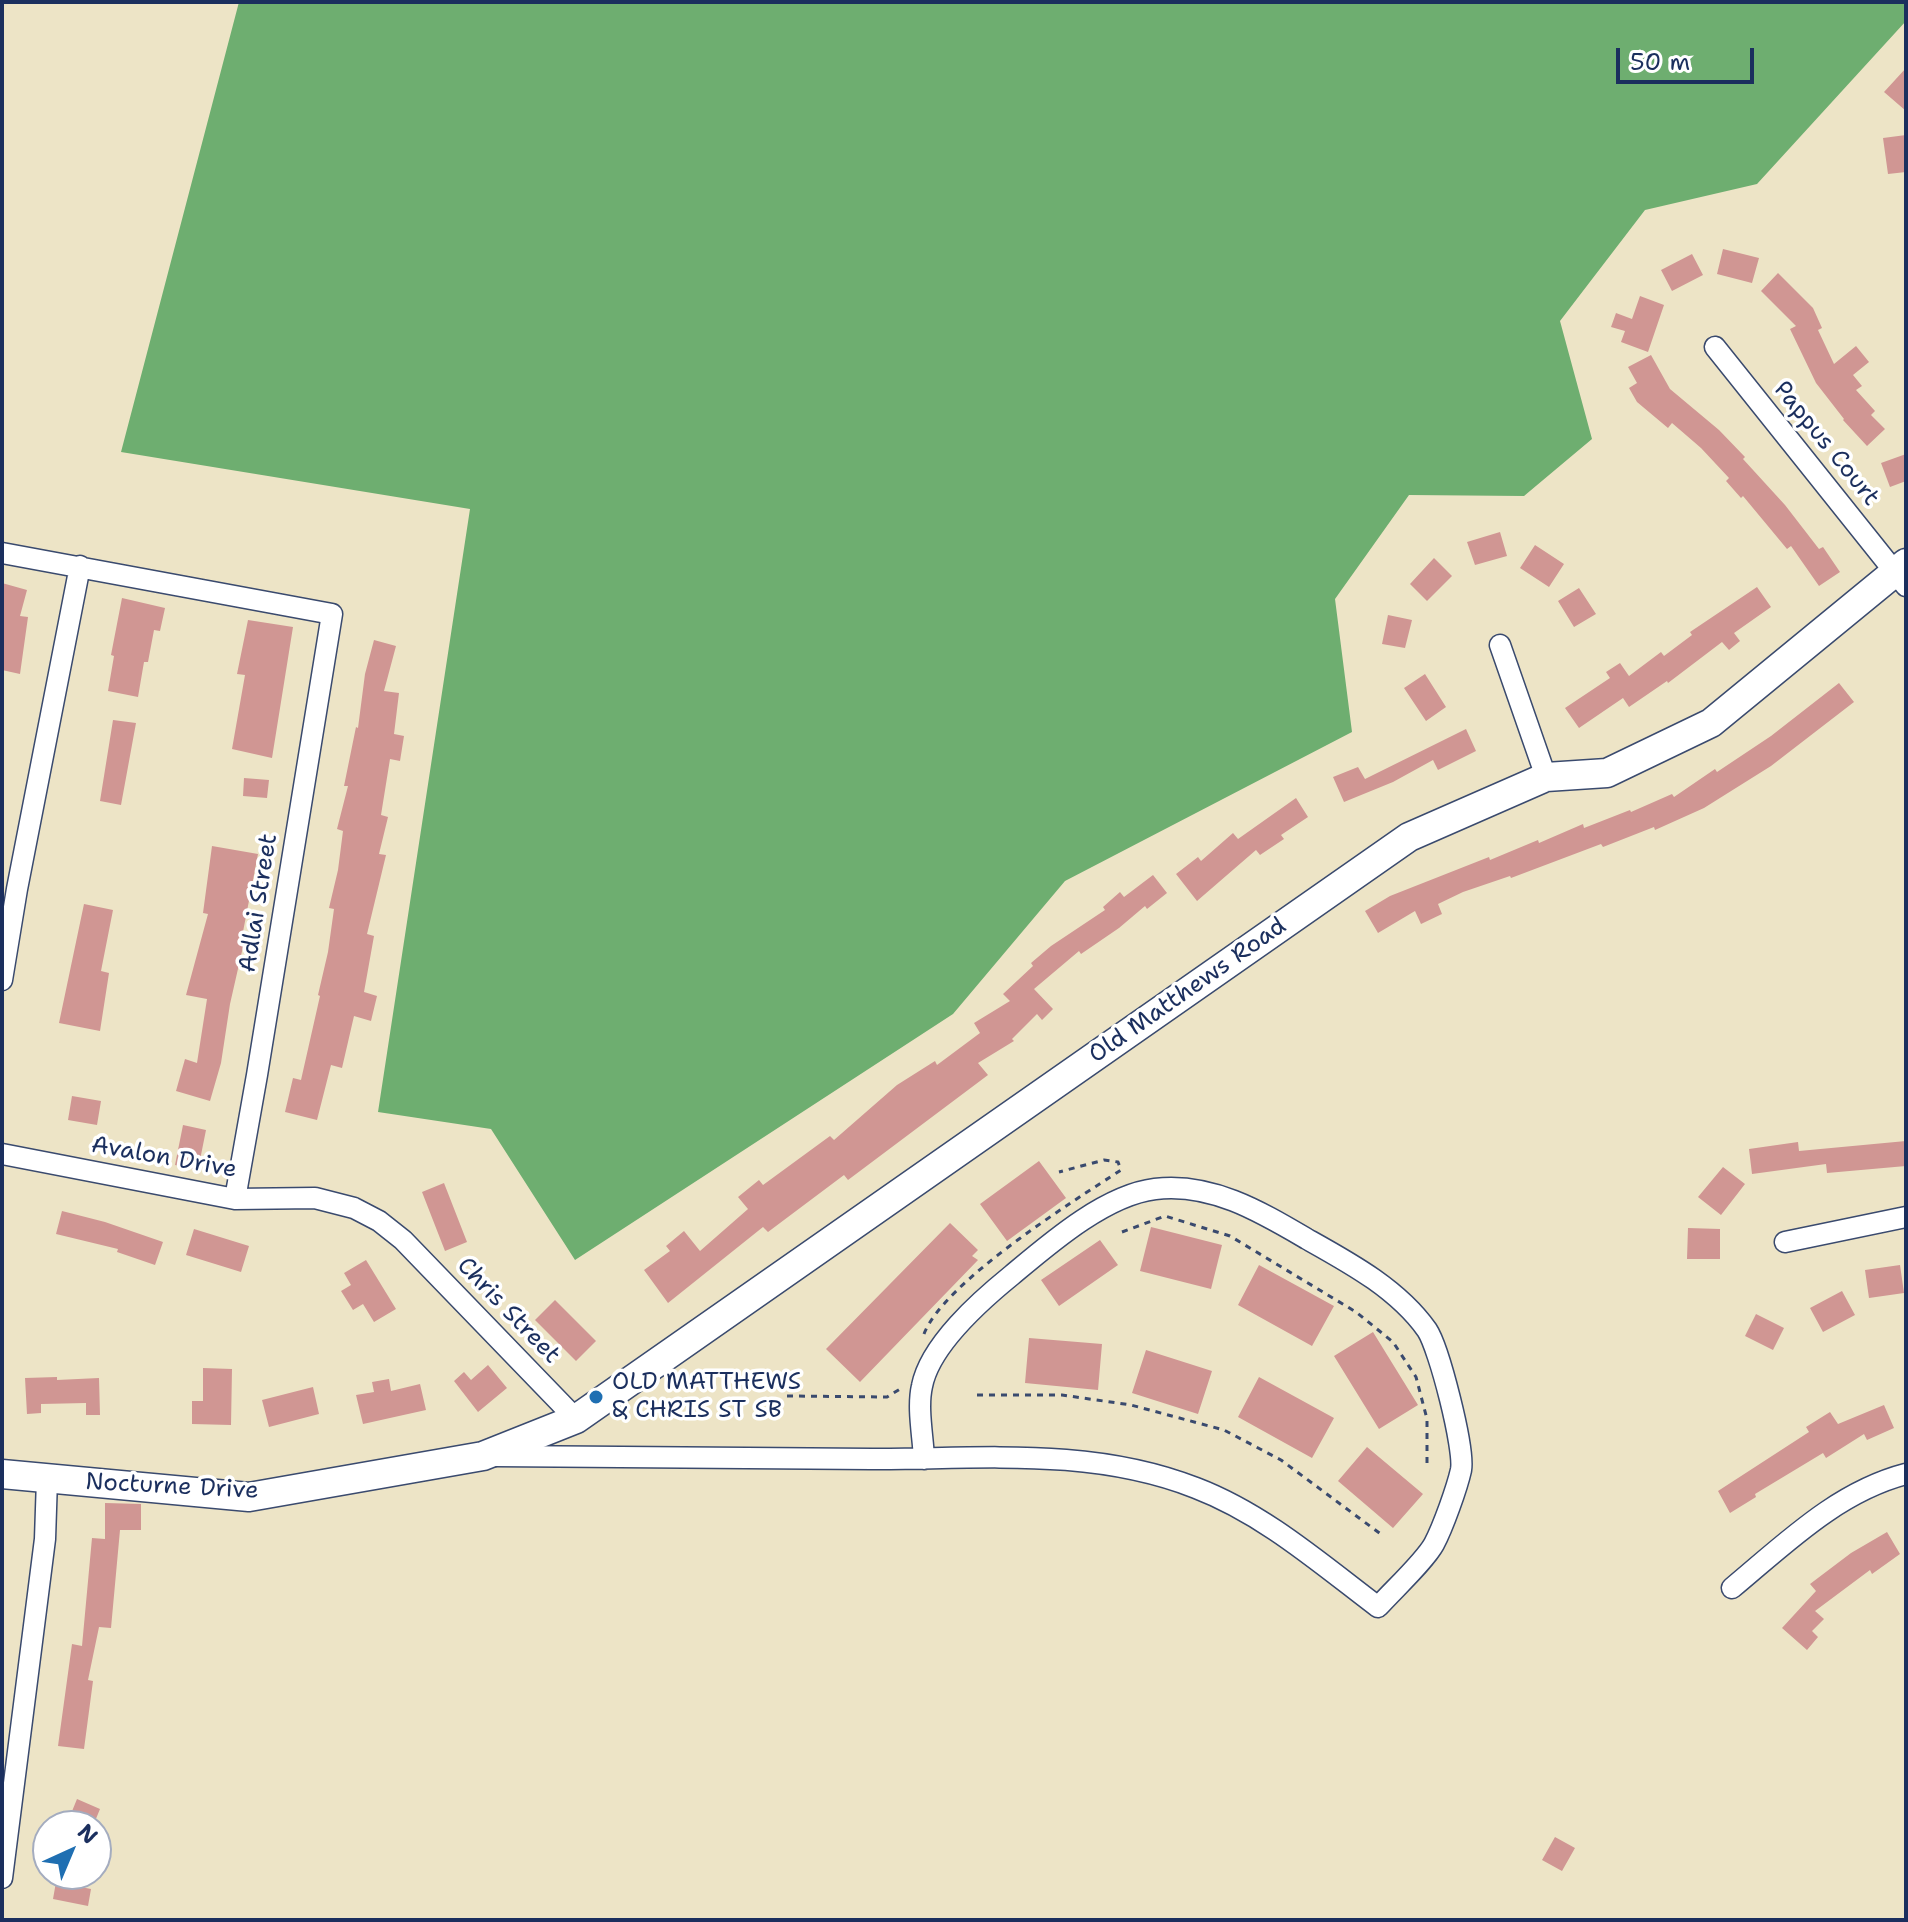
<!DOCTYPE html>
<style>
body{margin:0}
#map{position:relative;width:1908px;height:1922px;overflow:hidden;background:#ede4c6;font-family:"Shantell Sans",sans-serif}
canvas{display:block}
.frame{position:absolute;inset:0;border:4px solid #1b2f5e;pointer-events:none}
.north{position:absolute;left:32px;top:1810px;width:80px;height:80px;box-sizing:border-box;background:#fff;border:2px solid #a4acbf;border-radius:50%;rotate:44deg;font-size:22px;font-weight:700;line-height:32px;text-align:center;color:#1b2f5e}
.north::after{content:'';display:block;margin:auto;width:28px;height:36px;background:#1f6fb2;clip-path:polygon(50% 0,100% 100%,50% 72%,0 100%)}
.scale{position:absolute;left:1616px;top:48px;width:138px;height:36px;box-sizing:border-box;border:4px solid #1b2f5e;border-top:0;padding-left:10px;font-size:24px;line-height:28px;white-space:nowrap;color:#1b2f5e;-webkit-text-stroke:6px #fff;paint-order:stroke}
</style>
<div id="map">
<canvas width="1908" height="1922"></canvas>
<div class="frame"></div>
<div class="north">N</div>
<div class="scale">50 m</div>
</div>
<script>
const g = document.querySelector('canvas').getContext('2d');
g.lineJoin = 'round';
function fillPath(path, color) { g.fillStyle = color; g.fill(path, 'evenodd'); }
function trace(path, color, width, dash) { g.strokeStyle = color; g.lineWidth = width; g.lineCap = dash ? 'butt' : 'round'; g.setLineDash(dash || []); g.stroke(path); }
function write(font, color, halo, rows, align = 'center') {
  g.font = font + ' "Shantell Sans",sans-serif'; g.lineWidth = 7; g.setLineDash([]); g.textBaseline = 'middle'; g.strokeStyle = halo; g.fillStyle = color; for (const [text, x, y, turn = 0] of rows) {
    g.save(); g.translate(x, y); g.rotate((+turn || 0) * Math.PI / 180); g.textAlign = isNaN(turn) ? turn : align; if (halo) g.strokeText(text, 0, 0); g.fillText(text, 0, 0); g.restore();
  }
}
const forest = new Path2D(`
 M 239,2 L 1906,2 L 1906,21 L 1757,184 L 1645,210 L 1560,321 L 1592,439 L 1524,496 L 1409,495 L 1335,599 L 1352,732 L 1065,881 L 953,1014 L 575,1260 L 491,1129 L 378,1112 L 470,509 L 121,452 Z`);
const building = new Path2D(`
 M 1906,68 L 1906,111 L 1884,92 Z
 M 1906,135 L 1906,172 L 1888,174 L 1883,138 Z
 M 1723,249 L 1759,258 L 1752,283 L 1717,274 Z
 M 1692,254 L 1703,275 L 1672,291 L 1661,270 Z
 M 1778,273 L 1813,308 L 1822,328 L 1818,330 L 1834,364 L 1856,346 L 1869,362 L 1853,375 L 1862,386 L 1856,390 L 1875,411 L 1871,415 L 1885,429 L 1867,446 L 1843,420 L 1844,419 L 1816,383 L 1790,329 L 1796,326 L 1761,291 Z
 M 1640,296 L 1664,305 L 1648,352 L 1621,342 L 1625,331 L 1611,327 L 1616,313 L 1632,319 Z
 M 1651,355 L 1670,389 L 1719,430 L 1745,457 L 1743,459 L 1785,505 L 1819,549 L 1823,547 L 1840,572 L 1819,586 L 1791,546 L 1787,549 L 1743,496 L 1741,498 L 1726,481 L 1729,478 L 1701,448 L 1672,423 L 1668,428 L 1637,402 L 1629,388 L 1637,383 L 1628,367 Z
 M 1906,454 L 1906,481 L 1890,487 L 1881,463 Z
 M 1500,532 L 1507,556 L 1475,565 L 1467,542 Z
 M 1535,545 L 1564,564 L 1549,587 L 1520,568 Z
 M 1434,558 L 1452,576 L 1427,601 L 1410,584 Z
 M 2,583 L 27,590 L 20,616 L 28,617 L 20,674 L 2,670 Z
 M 1757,587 L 1771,607 L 1734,633 L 1740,641 L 1729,650 L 1722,642 L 1668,683 L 1667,681 L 1629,707 L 1623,698 L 1579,728 L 1565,708 L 1610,678 L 1606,672 L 1620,663 L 1629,676 L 1661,652 L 1664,656 L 1692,635 L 1690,632 Z
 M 1579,588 L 1596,614 L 1574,627 L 1558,601 Z
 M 122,598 L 165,608 L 160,631 L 154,630 L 148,662 L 144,662 L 138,697 L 108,691 L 114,656 L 111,655 Z
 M 1388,615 L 1412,620 L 1405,648 L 1382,644 Z
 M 248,620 L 293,627 L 272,758 L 232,749 L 245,675 L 237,674 Z
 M 374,640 L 396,646 L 384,691 L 399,693 L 394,734 L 404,736 L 400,761 L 390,759 L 381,815 L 388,817 L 379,854 L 386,855 L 367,934 L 374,936 L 364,992 L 377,996 L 371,1021 L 354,1016 L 342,1068 L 331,1065 L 317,1120 L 285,1112 L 293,1078 L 301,1080 L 320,996 L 318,995 L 328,952 L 334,909 L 329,908 L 338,870 L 343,831 L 337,829 L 348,786 L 344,786 L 356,727 L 358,728 L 365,674 Z
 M 1425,674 L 1446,707 L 1426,721 L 1404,688 Z
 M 1839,683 L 1854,702 L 1771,766 L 1704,808 L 1655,830 L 1654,827 L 1603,847 L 1601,844 L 1511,878 L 1510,876 L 1463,892 L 1438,904 L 1442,914 L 1421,924 L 1415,911 L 1378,933 L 1365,911 L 1390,896 L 1489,857 L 1490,860 L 1538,840 L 1539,843 L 1583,824 L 1584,828 L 1630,810 L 1631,812 L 1672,794 L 1674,797 L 1715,769 L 1717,772 L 1771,736 Z
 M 113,720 L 136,723 L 121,805 L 100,801 Z
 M 1466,729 L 1476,751 L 1438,770 L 1433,760 L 1393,782 L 1344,802 L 1333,777 L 1358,767 L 1365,779 Z
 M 244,778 L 269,780 L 267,798 L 243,796 Z
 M 1296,798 L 1308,817 L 1281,835 L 1284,839 L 1260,855 L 1256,850 L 1197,901 L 1176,874 L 1198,857 L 1201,861 L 1233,833 L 1238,839 Z
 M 212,846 L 258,854 L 242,937 L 245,938 L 230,1004 L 221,1063 L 210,1101 L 176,1091 L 185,1059 L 197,1063 L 207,999 L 186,995 L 208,914 L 203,913 Z
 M 1153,875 L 1167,893 L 1147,909 L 1145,906 L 1119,928 L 1081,954 L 1079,951 L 1034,989 L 1053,1009 L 1042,1020 L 1037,1014 L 1012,1039 L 1014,1041 L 978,1063 L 988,1075 L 848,1180 L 844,1175 L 768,1232 L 763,1227 L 668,1303 L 644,1270 L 670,1251 L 666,1246 L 684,1231 L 700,1251 L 748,1209 L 738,1197 L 759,1180 L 763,1185 L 830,1136 L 834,1140 L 897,1085 L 935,1061 L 937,1065 L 980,1033 L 974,1023 L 1010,1001 L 1003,994 L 1033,966 L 1031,963 L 1051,946 L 1105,910 L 1103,907 L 1120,892 L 1124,897 Z
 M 84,904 L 113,910 L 101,971 L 109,973 L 100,1031 L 59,1023 Z
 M 72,1096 L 101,1101 L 97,1125 L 68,1120 Z
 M 183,1125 L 206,1130 L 198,1170 L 175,1165 Z
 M 1906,1141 L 1906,1166 L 1827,1173 L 1826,1164 L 1752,1174 L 1749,1149 L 1798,1142 L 1799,1151 Z
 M 1039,1161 L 1066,1198 L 1007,1241 L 980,1204 Z
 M 1723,1167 L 1745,1184 L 1721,1215 L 1698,1197 Z
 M 444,1183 L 467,1242 L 445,1251 L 422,1192 Z
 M 62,1211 L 105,1222 L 163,1242 L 155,1265 L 117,1252 L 118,1249 L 56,1234 Z
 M 950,1223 L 978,1250 L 972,1256 L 978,1260 L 860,1382 L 826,1349 Z
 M 1151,1227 L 1222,1245 L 1211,1289 L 1140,1271 Z
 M 1688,1228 L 1720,1229 L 1720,1259 L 1687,1259 Z
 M 194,1229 L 249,1246 L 241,1272 L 186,1255 Z
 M 1100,1240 L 1118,1265 L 1059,1306 L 1041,1280 Z
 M 366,1260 L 396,1309 L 374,1322 L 363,1304 L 353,1310 L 341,1291 L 351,1285 L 344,1273 Z
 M 1259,1265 L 1334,1306 L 1312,1346 L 1238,1305 Z
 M 1900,1265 L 1904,1293 L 1869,1298 L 1865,1270 Z
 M 1842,1291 L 1855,1315 L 1823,1332 L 1810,1308 Z
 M 555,1300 L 596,1341 L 576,1361 L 535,1320 Z
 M 1756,1314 L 1784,1328 L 1773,1350 L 1745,1336 Z
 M 1373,1332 L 1418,1405 L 1379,1429 L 1334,1356 Z
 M 1029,1338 L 1102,1344 L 1098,1390 L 1025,1383 Z
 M 1146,1350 L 1212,1371 L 1198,1414 L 1132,1393 Z
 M 488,1365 L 507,1388 L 478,1412 L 454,1381 L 464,1372 L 471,1380 Z
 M 203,1368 L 232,1369 L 231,1425 L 192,1424 L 192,1401 L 203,1401 Z
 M 57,1377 L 57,1380 L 99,1378 L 100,1415 L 86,1415 L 86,1403 L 41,1404 L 41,1413 L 27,1414 L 25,1378 Z
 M 1259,1377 L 1334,1418 L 1312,1458 L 1238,1417 Z
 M 389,1379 L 391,1391 L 420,1384 L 426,1410 L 363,1424 L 356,1395 L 374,1392 L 372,1382 Z
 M 313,1387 L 319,1414 L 269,1427 L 262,1400 Z
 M 1884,1405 L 1894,1428 L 1867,1440 L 1864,1434 L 1826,1458 L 1823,1453 L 1755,1494 L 1756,1497 L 1730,1513 L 1718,1491 L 1809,1432 L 1806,1427 L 1830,1412 L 1838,1424 Z
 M 1367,1447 L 1423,1494 L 1393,1528 L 1338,1481 Z
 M 105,1503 L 141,1504 L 141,1530 L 120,1530 L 111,1628 L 99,1627 L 88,1680 L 93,1681 L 84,1749 L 58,1746 L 72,1644 L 82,1646 L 92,1538 L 105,1539 Z
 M 1887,1532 L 1900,1554 L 1872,1574 L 1870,1570 L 1815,1611 L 1824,1619 L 1812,1631 L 1818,1637 L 1807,1650 L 1782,1628 L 1816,1591 L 1810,1584 L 1851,1553 Z
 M 77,1799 L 100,1809 L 93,1826 L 66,1826 Z
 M 1555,1837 L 1575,1848 L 1562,1871 L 1542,1860 Z
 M 56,1882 L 91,1889 L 88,1906 L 53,1899 Z`);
const path = new Path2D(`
 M 1122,1232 L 1165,1216 L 1230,1236 L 1356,1312 L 1393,1342 L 1416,1377 L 1427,1419 L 1427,1469
 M 924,1334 C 944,1282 1072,1202 1121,1170 L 1118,1162 L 1104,1160 L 1059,1172
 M 977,1395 L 1062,1395 L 1131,1405 L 1224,1430 L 1281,1460 L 1382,1535
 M 787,1396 L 887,1397 L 900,1389`);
const street = new Path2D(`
 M 1715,347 L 1906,586
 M 2,553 L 332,614 L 257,1075 L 235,1199
 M 1500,645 L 1546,777
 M 2,980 L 17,889 L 80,566
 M 2,1154 L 235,1199 L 315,1198 L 354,1208 L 379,1221 L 403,1240 L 576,1419
 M 1785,1242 L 1906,1217
 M 495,1456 C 621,1457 746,1458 872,1459 C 981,1459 1092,1447 1196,1488 C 1264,1514 1321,1564 1378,1607 C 1393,1590 1424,1562 1434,1544 C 1443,1527 1457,1488 1461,1470 C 1465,1449 1439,1348 1427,1330 C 1398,1289 1350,1263 1307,1239 C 1261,1212 1211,1182 1155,1189 C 1105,1195 1049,1244 1012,1275 C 980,1301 930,1345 922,1386 C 917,1408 923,1436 924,1459
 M 1732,1588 C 1785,1544 1837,1492 1906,1474
 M 2,1878 L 45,1539 L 47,1479`);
const secondary = new Path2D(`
 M 2,1474 L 249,1497 L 483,1456 L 576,1419 L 1409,837 L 1546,777 L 1607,773 L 1711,723 L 1906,563`);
const markers = [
 [596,1397,8,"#1f6fb2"]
];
const streetNames = [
 ["Pappus Court",1826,444,51],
 ["Adlai Street",259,903,-81],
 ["Old Matthews Road",1188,991,-35],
 ["Avalon Drive",164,1158,10],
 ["Chris Street",508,1311,46],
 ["Nocturne Drive",172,1487,3]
];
const poiNames = [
 ["OLD MATTHEWS",612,1383],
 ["& CHRIS ST SB",612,1411]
];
fillPath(forest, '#6eae70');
fillPath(building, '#d09693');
trace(street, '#3a4a6e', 23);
trace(secondary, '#3a4a6e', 31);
trace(path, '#3a4a6e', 3, [6, 6]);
trace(street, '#fff', 20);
trace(secondary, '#fff', 28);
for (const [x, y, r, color] of markers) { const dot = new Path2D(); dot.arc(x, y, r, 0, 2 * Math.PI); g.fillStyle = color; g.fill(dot); trace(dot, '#fff', 3); }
write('24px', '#1b2f5e', '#fff', streetNames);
write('24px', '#1b2f5e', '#fff', poiNames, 'left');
</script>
